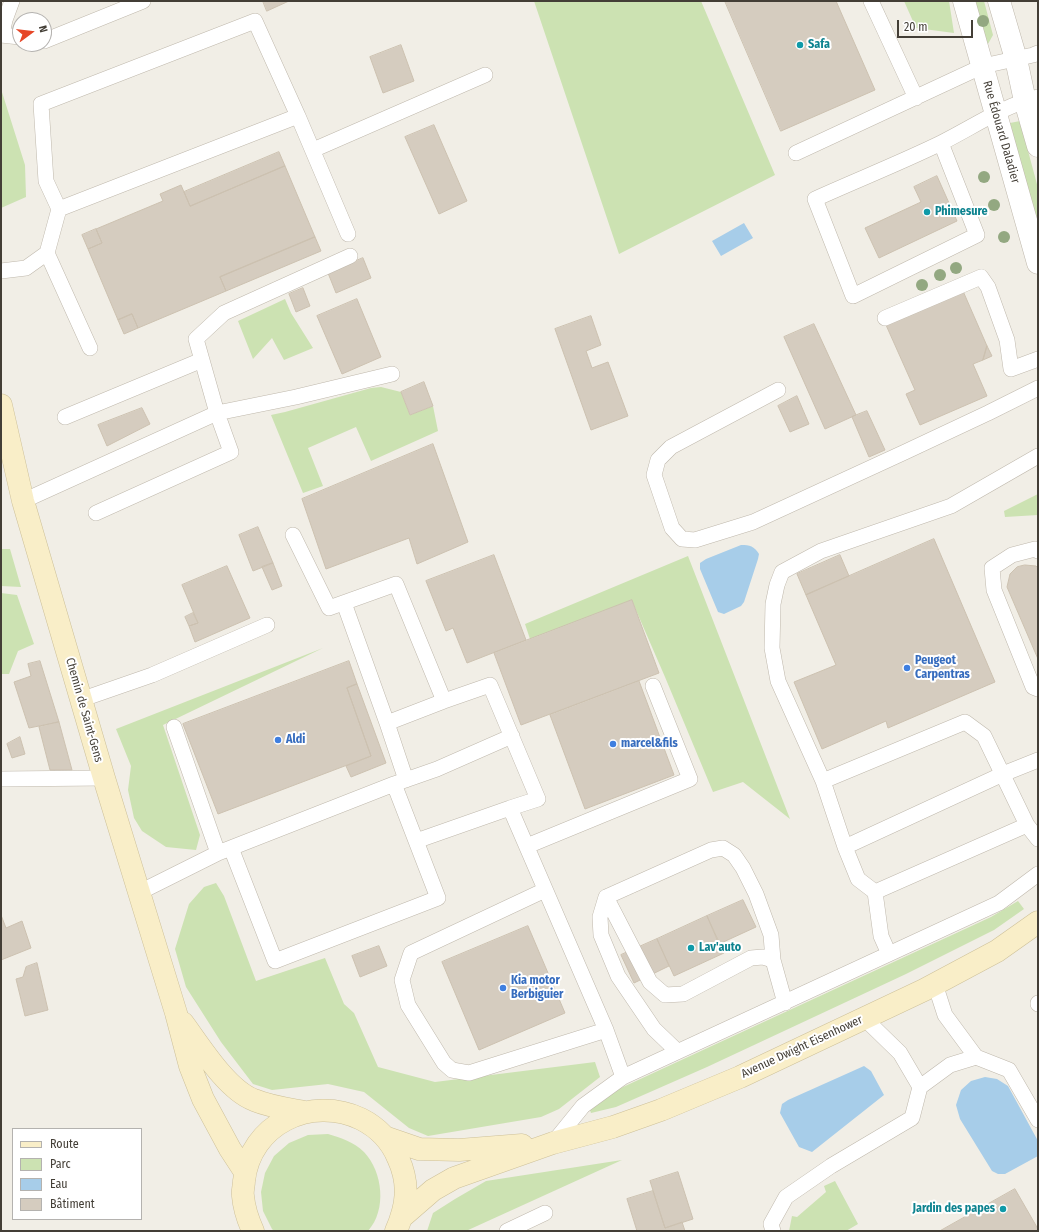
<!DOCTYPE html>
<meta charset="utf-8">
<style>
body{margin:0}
#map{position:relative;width:1039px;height:1232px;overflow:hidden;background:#f1eee6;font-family:"Fira Sans Condensed",sans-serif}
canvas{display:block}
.frame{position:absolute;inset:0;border:2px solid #433e36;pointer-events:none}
.legend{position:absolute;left:12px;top:1128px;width:130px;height:92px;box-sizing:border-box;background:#fff;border:1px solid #b4b2af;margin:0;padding:5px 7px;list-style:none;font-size:12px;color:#433e36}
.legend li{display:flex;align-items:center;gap:8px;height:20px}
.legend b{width:20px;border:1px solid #b4b2af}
.north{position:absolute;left:12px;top:12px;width:40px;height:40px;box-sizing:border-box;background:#fff;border:1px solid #b4b2af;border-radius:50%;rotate:75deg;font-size:11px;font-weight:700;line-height:16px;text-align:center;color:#433e36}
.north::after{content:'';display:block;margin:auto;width:14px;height:18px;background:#e64728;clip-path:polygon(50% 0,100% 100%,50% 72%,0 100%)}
.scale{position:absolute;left:897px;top:20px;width:76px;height:18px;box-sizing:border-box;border:2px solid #433e36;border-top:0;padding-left:5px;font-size:12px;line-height:14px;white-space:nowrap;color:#433e36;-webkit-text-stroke:3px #fff;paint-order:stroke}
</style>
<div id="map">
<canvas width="1039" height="1232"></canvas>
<div class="frame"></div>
<ul class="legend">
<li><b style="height:5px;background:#f9eec8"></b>Route</li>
<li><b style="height:11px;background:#cce2b2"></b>Parc</li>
<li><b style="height:11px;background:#a7cde9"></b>Eau</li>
<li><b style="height:11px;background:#d5ccbf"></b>Bâtiment</li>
</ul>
<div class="north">N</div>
<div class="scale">20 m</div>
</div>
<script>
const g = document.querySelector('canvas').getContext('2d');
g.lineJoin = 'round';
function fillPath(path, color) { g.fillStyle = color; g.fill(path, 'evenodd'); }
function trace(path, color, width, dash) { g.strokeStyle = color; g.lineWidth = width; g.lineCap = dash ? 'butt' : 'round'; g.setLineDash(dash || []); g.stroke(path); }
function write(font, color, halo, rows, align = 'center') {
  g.font = font + ' "Fira Sans Condensed",sans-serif'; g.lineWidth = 4; g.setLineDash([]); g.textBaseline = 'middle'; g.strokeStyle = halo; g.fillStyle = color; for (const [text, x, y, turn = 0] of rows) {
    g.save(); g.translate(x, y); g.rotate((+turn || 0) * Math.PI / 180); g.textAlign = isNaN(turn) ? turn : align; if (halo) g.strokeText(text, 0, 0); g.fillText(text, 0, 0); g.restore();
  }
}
const green = new Path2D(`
 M 534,1 L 701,1 L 775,175 L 619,254 Z
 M 904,1 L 949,1 L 954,33 L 916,28 Z
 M 971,1 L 984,1 L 993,35 L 988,44 L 981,35 Z
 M 1,89 L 25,165 L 26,197 L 1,208 Z
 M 1020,121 L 1038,188 L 1038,228 L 1010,123 Z
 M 285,299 L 291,313 L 313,348 L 284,360 L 272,338 L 253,359 L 238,321 Z
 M 381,387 L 401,392 L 410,415 L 433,406 L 438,431 L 371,461 L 356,427 L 308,448 L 323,486 L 303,493 L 271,415 L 285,412 L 371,388 Z
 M 1038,494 L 1038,515 L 1005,517 L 1004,511 Z
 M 1,549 L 10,549 L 21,587 L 1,586 Z
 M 688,556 L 790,819 L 743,782 L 713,792 L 665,677 L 632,601 L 530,639 L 525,624 Z
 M 1,593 L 17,595 L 34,644 L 18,651 L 9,674 L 1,674 Z
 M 323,648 L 163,725 L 200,835 L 196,850 L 166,847 L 142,831 L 134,818 L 128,790 L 131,766 L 116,729 Z
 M 216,883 L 224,896 L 256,981 L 325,958 L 344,1004 L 354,1013 L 378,1067 L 435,1082 L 595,1062 L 600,1077 L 559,1109 L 541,1117 L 428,1136 L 409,1128 L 364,1092 L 328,1084 L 272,1090 L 253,1084 L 221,1042 L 186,987 L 175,949 L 189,904 L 204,887 Z
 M 1018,901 L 1024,909 L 994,930 L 906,974 L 707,1067 L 616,1107 L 591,1113 L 590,1110 L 610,1093 L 991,917 Z
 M 328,1134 C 341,1138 354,1142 364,1152 C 383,1172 387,1210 368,1231 L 274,1231 L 272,1229 L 263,1211 L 261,1192 L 265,1173 L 274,1156 L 289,1143 L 308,1135 Z
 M 622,1160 L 466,1231 L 427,1231 L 433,1213 L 455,1199 L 486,1181 Z
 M 835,1181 L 858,1224 L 846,1231 L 789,1231 L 792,1216 L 797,1217 L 826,1192 L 824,1186 Z`);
const water = new Path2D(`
 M 744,223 L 753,238 L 721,256 L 712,241 Z
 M 741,545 C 750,545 754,546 759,554 L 758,559 L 744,602 L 741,606 L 724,614 L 718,612 L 700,569 L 700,563 L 706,559 Z
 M 864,1066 L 871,1071 L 884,1095 L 812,1152 L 799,1147 L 780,1113 L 782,1104 L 788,1100 Z
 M 985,1077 L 997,1079 L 1008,1086 L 1038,1141 L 1038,1156 L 1005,1174 L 998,1174 L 992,1171 L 960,1119 L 956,1105 L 961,1090 L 971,1081 Z`);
const building = new Path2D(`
 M 263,1 L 289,1 L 267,11 Z
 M 725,1 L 836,1 L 875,90 L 781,131 Z
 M 401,45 L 414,81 L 383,93 L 370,57 Z
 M 434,125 L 467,201 L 439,214 L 405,137 Z
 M 279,152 L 285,166 L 190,206 L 184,192 Z
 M 285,166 L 315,237 L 220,277 L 226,291 L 138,328 L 132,314 L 118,320 L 88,249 L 102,243 L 96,229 L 163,201 L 160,194 L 181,185 L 190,206 Z
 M 937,176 L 957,221 L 879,258 L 865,228 L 921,202 L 914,187 Z
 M 96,229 L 102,243 L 88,249 L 82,235 Z
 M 315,237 L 321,251 L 226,291 L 220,277 Z
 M 363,258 L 371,278 L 336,293 L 328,273 Z
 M 303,288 L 310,306 L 296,312 L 289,294 Z
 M 963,291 L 987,346 L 983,360 L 973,364 L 987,396 L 920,425 L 906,394 L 915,390 L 886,325 Z
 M 357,299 L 381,357 L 342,374 L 317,316 Z
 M 132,314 L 138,328 L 124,334 L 118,320 Z
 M 591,316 L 601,345 L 586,351 L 592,368 L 608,362 L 628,416 L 591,430 L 555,329 Z
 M 814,324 L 856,415 L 825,429 L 784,337 Z
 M 987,346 L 992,356 L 983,360 Z
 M 424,382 L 433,406 L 410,415 L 401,392 Z
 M 797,396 L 809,424 L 790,432 L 778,406 Z
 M 142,408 L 150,424 L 107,446 L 98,425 Z
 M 867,411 L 885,450 L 869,457 L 852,417 Z
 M 433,444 L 468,542 L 417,564 L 409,538 L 326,569 L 302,499 Z
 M 258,527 L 273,563 L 253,571 L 239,535 Z
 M 934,539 L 995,682 L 888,728 L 886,721 L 822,749 L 794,682 L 836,665 L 806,595 Z
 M 494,555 L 526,640 L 467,663 L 453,628 L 446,631 L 426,581 Z
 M 840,555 L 849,576 L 806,595 L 797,574 Z
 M 273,563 L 282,586 L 272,590 L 262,567 Z
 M 1025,565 L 1036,566 L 1038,568 L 1038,659 L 1007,587 L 1010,574 L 1017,567 Z
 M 227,566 L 250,618 L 195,642 L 189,626 L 198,623 L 182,585 Z
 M 632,600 L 659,673 L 521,725 L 494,653 Z
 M 193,613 L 198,623 L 189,626 L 185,617 Z
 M 40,661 L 59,722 L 29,728 L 14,682 L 31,676 L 28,664 Z
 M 349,661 L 357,684 L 347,688 L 371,756 L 218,814 L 183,724 Z
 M 639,681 L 674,775 L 585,809 L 550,715 Z
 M 357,684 L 386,763 L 351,777 L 346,766 L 371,756 L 347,688 Z
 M 59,722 L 72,770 L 50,770 L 39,727 Z
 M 20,737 L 25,754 L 12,758 L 7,744 Z
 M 743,900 L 756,927 L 719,944 L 707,916 Z
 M 1,915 L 6,928 L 22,921 L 31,948 L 1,960 Z
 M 707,916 L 724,953 L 674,976 L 657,939 Z
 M 528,926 L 565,1013 L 479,1050 L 442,962 Z
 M 657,939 L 669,966 L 634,983 L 621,955 Z
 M 379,946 L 387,966 L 360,977 L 352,956 Z
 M 37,963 L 48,1010 L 25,1016 L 16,979 L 23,977 L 26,967 Z
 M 678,1172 L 693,1219 L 665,1228 L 650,1181 Z
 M 1015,1189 L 1038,1229 L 1038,1231 L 940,1231 Z
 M 653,1191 L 665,1228 L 682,1222 L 685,1231 L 637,1231 L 627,1199 Z`);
const lane = new Path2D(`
 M 871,1 L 916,98
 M 2,34 L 5,20 L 12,1
 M 1,35 L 20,37
 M 44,41 L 143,1
 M 298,116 L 348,234
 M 941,143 L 977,235 L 853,296 L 815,199 C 857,180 900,163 941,143 C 973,127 1003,106 1038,97
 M 313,150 L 485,75
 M 796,153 L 983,66 L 1033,55 L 1038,53
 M 47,253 L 59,209 L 298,116 L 255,21 L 41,104 L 46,181 L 59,209
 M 1,271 L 26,268 L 47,253 L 90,348
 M 885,318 L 981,277 L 988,287 L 1007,340 L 1011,369 L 1038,359
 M 778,390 L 671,447 L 658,460 L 654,475 L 672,528 L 682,539 L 695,540 L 753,522 L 905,452 L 988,413 L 1038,388
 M 65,417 L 202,360
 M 23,501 L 217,413 L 296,397 L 392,374
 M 96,513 L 231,452 L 217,413 L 196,339 L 224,313 L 350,256
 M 293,535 L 329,608 L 396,584 L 444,701 L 490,685 L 538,799 L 510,808 L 606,1030 L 623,1077
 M 1038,551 L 1035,549 L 1012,555 L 992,568 L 994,590 L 1033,687 L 1038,689
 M 344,603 L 387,723
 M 80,700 L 152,675 L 267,625
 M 174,727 L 218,853
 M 1,779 L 104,778
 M 406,780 L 387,723 L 444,701
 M 823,781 L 965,722 L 984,736 L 1027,825 L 875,892 L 858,879 L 845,847 L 823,781 L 778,681 L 772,648 L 773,604 L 777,585 L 782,572 L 821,551 L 951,506 L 1038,456
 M 1027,825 L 1038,839
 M 416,841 L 510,808
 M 527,846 L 690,779 L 653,686
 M 845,847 L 1003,774 L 1038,760
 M 231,848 L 275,961 L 438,898 L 394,784
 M 545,890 L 411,953 L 402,980 L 408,1005 L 444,1063 L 452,1070 L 469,1073 L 606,1030
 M 875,892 L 881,936 L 889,954
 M 138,893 L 218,853 L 394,784 L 437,769 L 512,736
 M 606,897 L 650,982 L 665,995 L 683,994 L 751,958 L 763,957 L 773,960
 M 935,984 L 945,1015 L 976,1057
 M 1038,1003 L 1038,1004
 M 677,1051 L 654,1029 L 618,976 L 601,935 L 600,917 L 606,897 L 711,850 L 723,848 L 734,855 L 743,868 L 756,894 L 771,935 L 773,960 L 785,1003
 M 920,1087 L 950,1065 L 976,1057 L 1009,1070 L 1038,1120
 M 553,1143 L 583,1106 L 623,1077 L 999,903 L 1038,874
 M 507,1231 L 545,1213
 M 773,1231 L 771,1224 L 786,1197 L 831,1166 L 912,1118 L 920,1087 L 900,1053 L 864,1018`);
const street = new Path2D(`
 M 964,1 L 1038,263
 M 999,1 L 1016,59 L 1025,101 L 1038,146`);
const secondary = new Path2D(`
 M 1,405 L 23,501 L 104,778 L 176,1013 L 190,1066 L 203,1099 L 230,1149 L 245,1172
 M 183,1023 C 200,1046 227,1090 254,1100 C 271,1107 288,1109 305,1112
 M 387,1138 L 419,1149 L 459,1150 L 522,1145
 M 403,1216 L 433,1190 L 454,1178 L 553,1143 L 613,1127 L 661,1110 L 740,1077 L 924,990 L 997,951 L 1038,922
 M 253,1231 C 248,1220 244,1208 243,1196 C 242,1191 244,1186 244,1181 C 250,1124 311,1095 361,1119 C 377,1127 391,1141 398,1158 C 410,1184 407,1206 396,1231`);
const trees = [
 [983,21],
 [984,177],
 [994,205],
 [1004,237],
 [956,268],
 [940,275],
 [922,285]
];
const markers = [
 [800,45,4,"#0f9aa8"],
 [927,212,4,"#0f9aa8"],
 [907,668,4,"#3f7fe0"],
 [278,740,4,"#3f7fe0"],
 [613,744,4,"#3f7fe0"],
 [691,948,4,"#0f9aa8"],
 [503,988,4,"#3f7fe0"],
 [1003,1209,4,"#0f9aa8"]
];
const cultureNames = [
 ["Safa",808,45],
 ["Phimesure",935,212],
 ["Lav'auto",699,948],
 ["Jardin des papes",995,1209,"right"]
];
const streetNames = [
 ["Rue Édouard Daladier",1001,132,74],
 ["Chemin de Saint-Gens",84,710,74],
 ["Avenue Dwight Eisenhower",802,1047,-25]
];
const shopNames = [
 ["Peugeot",915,661],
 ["Carpentras",915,675],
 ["Aldi",286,740],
 ["marcel&fils",621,744],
 ["Kia motor",511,981],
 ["Berbiguier",511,995]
];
fillPath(green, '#cce2b2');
fillPath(water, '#a7cde9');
fillPath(building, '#d5ccbf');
trace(building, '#ccc1b0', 1);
trace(lane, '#bfb8ac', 16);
trace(street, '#bfb8ac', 23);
trace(secondary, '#cdc099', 23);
trace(lane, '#fff', 15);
trace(street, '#fff', 22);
trace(secondary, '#f9eec8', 22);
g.fillStyle = '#93a881';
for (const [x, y] of trees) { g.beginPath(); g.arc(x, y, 6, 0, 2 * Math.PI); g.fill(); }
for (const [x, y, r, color] of markers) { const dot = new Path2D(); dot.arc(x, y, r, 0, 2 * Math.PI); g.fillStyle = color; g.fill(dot); trace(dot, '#fff', 1.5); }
write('bold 12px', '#0d838f', '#fff', cultureNames, 'left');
write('12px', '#433e36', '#fff', streetNames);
write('bold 12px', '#366cbe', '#fff', shopNames, 'left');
</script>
